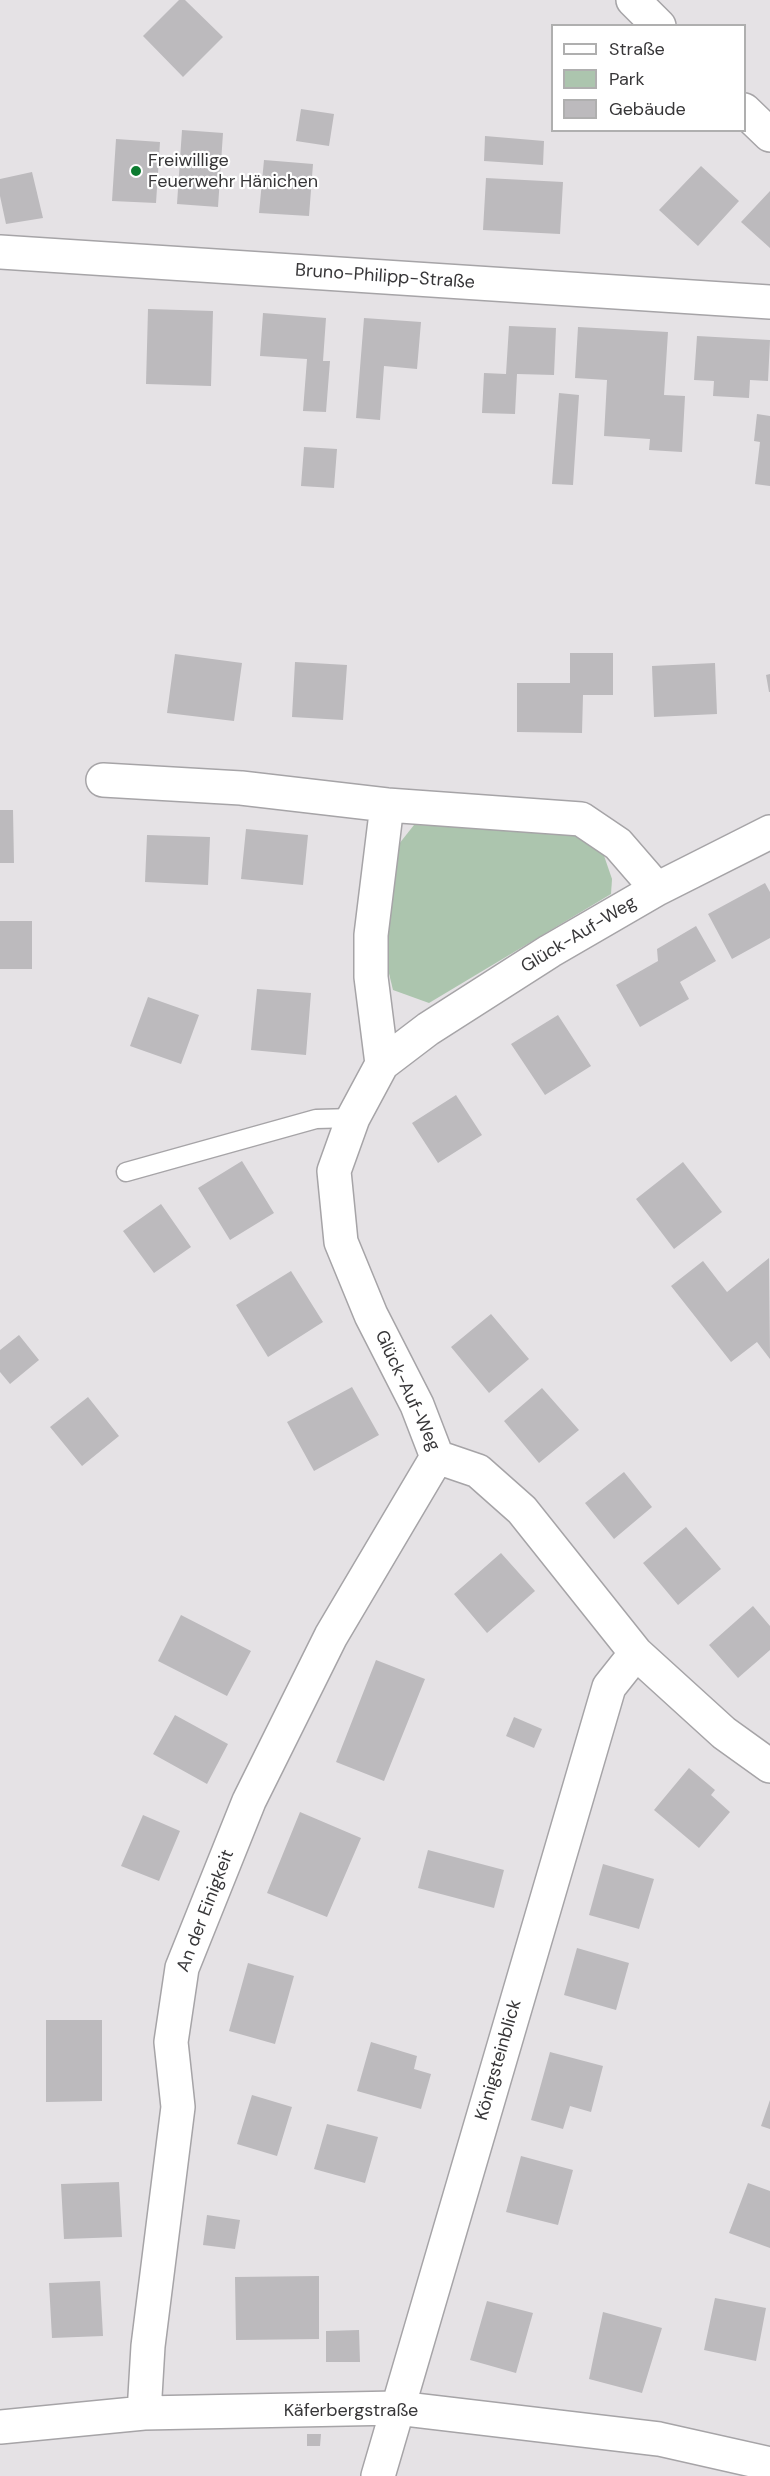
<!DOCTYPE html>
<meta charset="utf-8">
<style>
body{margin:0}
#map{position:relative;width:770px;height:2476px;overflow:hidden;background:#e5e2e5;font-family:"DM Sans",sans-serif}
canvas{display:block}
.legend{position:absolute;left:551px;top:24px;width:195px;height:108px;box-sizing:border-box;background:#fff;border:2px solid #afafaf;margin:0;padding:8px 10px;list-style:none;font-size:18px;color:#373638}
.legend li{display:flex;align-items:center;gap:12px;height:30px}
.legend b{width:30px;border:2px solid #afafaf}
</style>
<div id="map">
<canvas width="770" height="2476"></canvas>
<ul class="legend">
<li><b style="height:8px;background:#fff"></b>Straße</li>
<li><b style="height:16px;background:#acc5ae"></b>Park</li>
<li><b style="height:16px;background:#bcbabd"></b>Gebäude</li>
</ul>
</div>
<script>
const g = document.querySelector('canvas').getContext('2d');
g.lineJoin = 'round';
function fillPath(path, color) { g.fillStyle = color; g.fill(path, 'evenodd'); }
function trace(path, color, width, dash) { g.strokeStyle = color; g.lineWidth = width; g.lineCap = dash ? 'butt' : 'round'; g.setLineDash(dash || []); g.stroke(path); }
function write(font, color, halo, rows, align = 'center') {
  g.font = font + ' "DM Sans",sans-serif'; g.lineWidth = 4.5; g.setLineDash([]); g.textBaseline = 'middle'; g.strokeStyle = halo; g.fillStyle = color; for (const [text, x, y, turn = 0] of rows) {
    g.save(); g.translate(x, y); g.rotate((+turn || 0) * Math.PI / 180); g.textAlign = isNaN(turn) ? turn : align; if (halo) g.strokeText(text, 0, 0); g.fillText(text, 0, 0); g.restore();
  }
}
const green = new Path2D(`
 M 414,825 L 560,828 L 600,844 L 612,879 L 611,894 L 429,1003 L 393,990 L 385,957 L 395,849 Z`);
const building = new Path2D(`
 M 179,0 L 185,0 L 223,37 L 183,77 L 143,36 Z
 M 301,109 L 334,114 L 329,146 L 296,141 Z
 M 182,130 L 223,133 L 218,207 L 177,204 Z
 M 485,136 L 544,141 L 543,165 L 484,161 Z
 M 116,139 L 160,142 L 156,203 L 112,201 Z
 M 264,160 L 313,164 L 309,216 L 259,213 Z
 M 701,166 L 739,201 L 698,246 L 659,210 Z
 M 32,172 L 43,218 L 6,224 L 0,196 L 0,179 Z
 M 486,178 L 563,182 L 560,234 L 483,230 Z
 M 770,191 L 770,248 L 741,222 Z
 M 148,309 L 213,311 L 211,386 L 146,384 Z
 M 263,313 L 326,318 L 323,361 L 330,361 L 326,412 L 303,411 L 307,359 L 260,356 Z
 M 364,318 L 421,322 L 417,369 L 384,366 L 380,420 L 356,418 Z
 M 509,326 L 556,328 L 554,375 L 517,374 L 515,414 L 482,413 L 484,373 L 506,374 Z
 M 578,327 L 668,332 L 664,395 L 685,396 L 682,452 L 649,450 L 650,439 L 604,436 L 607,380 L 575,378 Z
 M 697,336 L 770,340 L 768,381 L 750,380 L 749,398 L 713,396 L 714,381 L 694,380 Z
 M 559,393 L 579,395 L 573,485 L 552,484 Z
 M 757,414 L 770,416 L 770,486 L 755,484 L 760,442 L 754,441 Z
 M 304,447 L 337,449 L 334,488 L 301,486 Z
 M 570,653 L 613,653 L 613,695 L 583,695 L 582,733 L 517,732 L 517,683 L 570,683 Z
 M 175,654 L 242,663 L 234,721 L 167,713 Z
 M 295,662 L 347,665 L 343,720 L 292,717 Z
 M 715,663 L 717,714 L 654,717 L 652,666 Z
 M 770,674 L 770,692 L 769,692 L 766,675 Z
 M 0,810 L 13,810 L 14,863 L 0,863 Z
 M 246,829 L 308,835 L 303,885 L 241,879 Z
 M 147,835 L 210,837 L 208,885 L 145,882 Z
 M 765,883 L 770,892 L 770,938 L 732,959 L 708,914 Z
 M 0,921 L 32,921 L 32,969 L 0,969 Z
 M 696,926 L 716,961 L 680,982 L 689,999 L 640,1027 L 616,985 L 658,961 L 657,949 Z
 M 257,989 L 311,993 L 306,1055 L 251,1050 Z
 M 148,997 L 199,1015 L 181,1064 L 130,1046 Z
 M 558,1015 L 591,1066 L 545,1095 L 511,1044 Z
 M 456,1095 L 482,1135 L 438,1163 L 412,1123 Z
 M 242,1161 L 274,1213 L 230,1240 L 198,1188 Z
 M 683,1162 L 722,1212 L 674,1249 L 636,1199 Z
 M 161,1204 L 191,1247 L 154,1273 L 123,1231 Z
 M 769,1258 L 770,1359 L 757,1342 L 731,1362 L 671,1286 L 703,1261 L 727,1292 Z
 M 291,1271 L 323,1322 L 268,1357 L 236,1305 Z
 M 491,1314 L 529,1359 L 489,1393 L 451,1347 Z
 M 19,1335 L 39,1360 L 10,1384 L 0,1372 L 0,1350 Z
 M 352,1387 L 379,1435 L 314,1471 L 287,1422 Z
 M 542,1388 L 579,1430 L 539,1463 L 504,1421 Z
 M 88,1397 L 119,1436 L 82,1466 L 50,1427 Z
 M 624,1472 L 652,1507 L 614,1539 L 585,1503 Z
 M 686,1527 L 721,1569 L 678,1605 L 643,1563 Z
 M 501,1553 L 535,1591 L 487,1633 L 454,1594 Z
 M 753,1606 L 770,1626 L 770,1650 L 738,1678 L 709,1645 Z
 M 181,1615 L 251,1651 L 227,1696 L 158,1661 Z
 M 376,1660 L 425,1679 L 384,1781 L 336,1762 Z
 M 175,1715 L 228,1744 L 207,1784 L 153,1754 Z
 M 514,1717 L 542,1729 L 534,1748 L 506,1736 Z
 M 689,1768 L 715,1790 L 711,1795 L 730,1812 L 699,1848 L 654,1810 Z
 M 300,1812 L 361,1838 L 327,1917 L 267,1893 Z
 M 143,1815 L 180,1831 L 159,1881 L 121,1866 Z
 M 428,1850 L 504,1870 L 494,1908 L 418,1888 Z
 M 603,1864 L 654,1879 L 639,1929 L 589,1915 Z
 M 577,1948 L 629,1963 L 616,2010 L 564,1995 Z
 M 248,1963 L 294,1976 L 275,2044 L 229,2031 Z
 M 46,2020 L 102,2020 L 102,2101 L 46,2102 Z
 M 371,2042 L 417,2056 L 414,2069 L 431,2074 L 421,2109 L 357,2091 Z
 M 550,2052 L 603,2066 L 591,2112 L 570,2106 L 563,2129 L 531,2120 Z
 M 252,2095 L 292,2107 L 277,2156 L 237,2144 Z
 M 770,2100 L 770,2129 L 761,2126 Z
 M 327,2124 L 378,2137 L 365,2183 L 314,2169 Z
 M 521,2156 L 573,2170 L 558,2225 L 506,2212 Z
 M 119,2182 L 122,2237 L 64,2239 L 61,2184 Z
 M 748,2183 L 770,2191 L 770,2248 L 729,2233 Z
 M 207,2215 L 240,2220 L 235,2249 L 203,2245 Z
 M 319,2276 L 319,2339 L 236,2340 L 235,2277 Z
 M 100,2281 L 103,2336 L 52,2338 L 49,2283 Z
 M 715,2298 L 766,2308 L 756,2361 L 704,2350 Z
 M 487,2301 L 533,2313 L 516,2373 L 470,2360 Z
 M 603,2312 L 662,2328 L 642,2393 L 589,2379 Z
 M 359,2330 L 360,2362 L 326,2362 L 326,2331 Z
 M 307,2434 L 321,2434 L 320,2446 L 307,2446 Z`);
const lane = new Path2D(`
 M 126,1172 L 316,1119 L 353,1118`);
const street = new Path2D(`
 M 633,0 L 659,26
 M 744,110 L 770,135
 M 0,252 L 770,302
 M 103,780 L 241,788 L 387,805 L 581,819 L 618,844 L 657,889 L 770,832
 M 382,1064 L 371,977 L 371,935 L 387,805
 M 437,1457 L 417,1405 L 371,1315 L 341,1242 L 334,1171 L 353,1118 L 382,1064 L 428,1029 L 550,951 L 657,889
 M 437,1457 L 478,1471 L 522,1510 L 636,1653 L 724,1733 L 770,1766
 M 144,2413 L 148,2346 L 178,2107 L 171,2042 L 182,1968 L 249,1801 L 331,1636 L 437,1457
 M 0,2427 L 144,2413 L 397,2408 L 659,2439 L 770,2464
 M 378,2476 L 609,1687 L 636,1653`);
const markers = [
 [136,171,6,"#0c7b30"]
];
const poiNames = [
 ["Freiwillige",148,161],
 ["Feuerwehr Hänichen",148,182]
];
const streetNames = [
 ["Bruno-Philipp-Straße",385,277,4],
 ["Glück-Auf-Weg",579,935,-31],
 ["Glück-Auf-Weg",407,1391,65],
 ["An der Einigkeit",206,1911,-69],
 ["Königsteinblick",499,2060,-74],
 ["Käferbergstraße",351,2411]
];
fillPath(green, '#acc5ae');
fillPath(building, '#bcbabd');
trace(lane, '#a6a4a7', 21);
trace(street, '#a6a4a7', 36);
trace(lane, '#fff', 18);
trace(street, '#fff', 33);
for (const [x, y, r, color] of markers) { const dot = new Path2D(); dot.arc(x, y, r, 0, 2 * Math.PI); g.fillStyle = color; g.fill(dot); trace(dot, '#fff', 2); }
write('18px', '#373638', '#fff', poiNames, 'left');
write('18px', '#373638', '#fff', streetNames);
</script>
